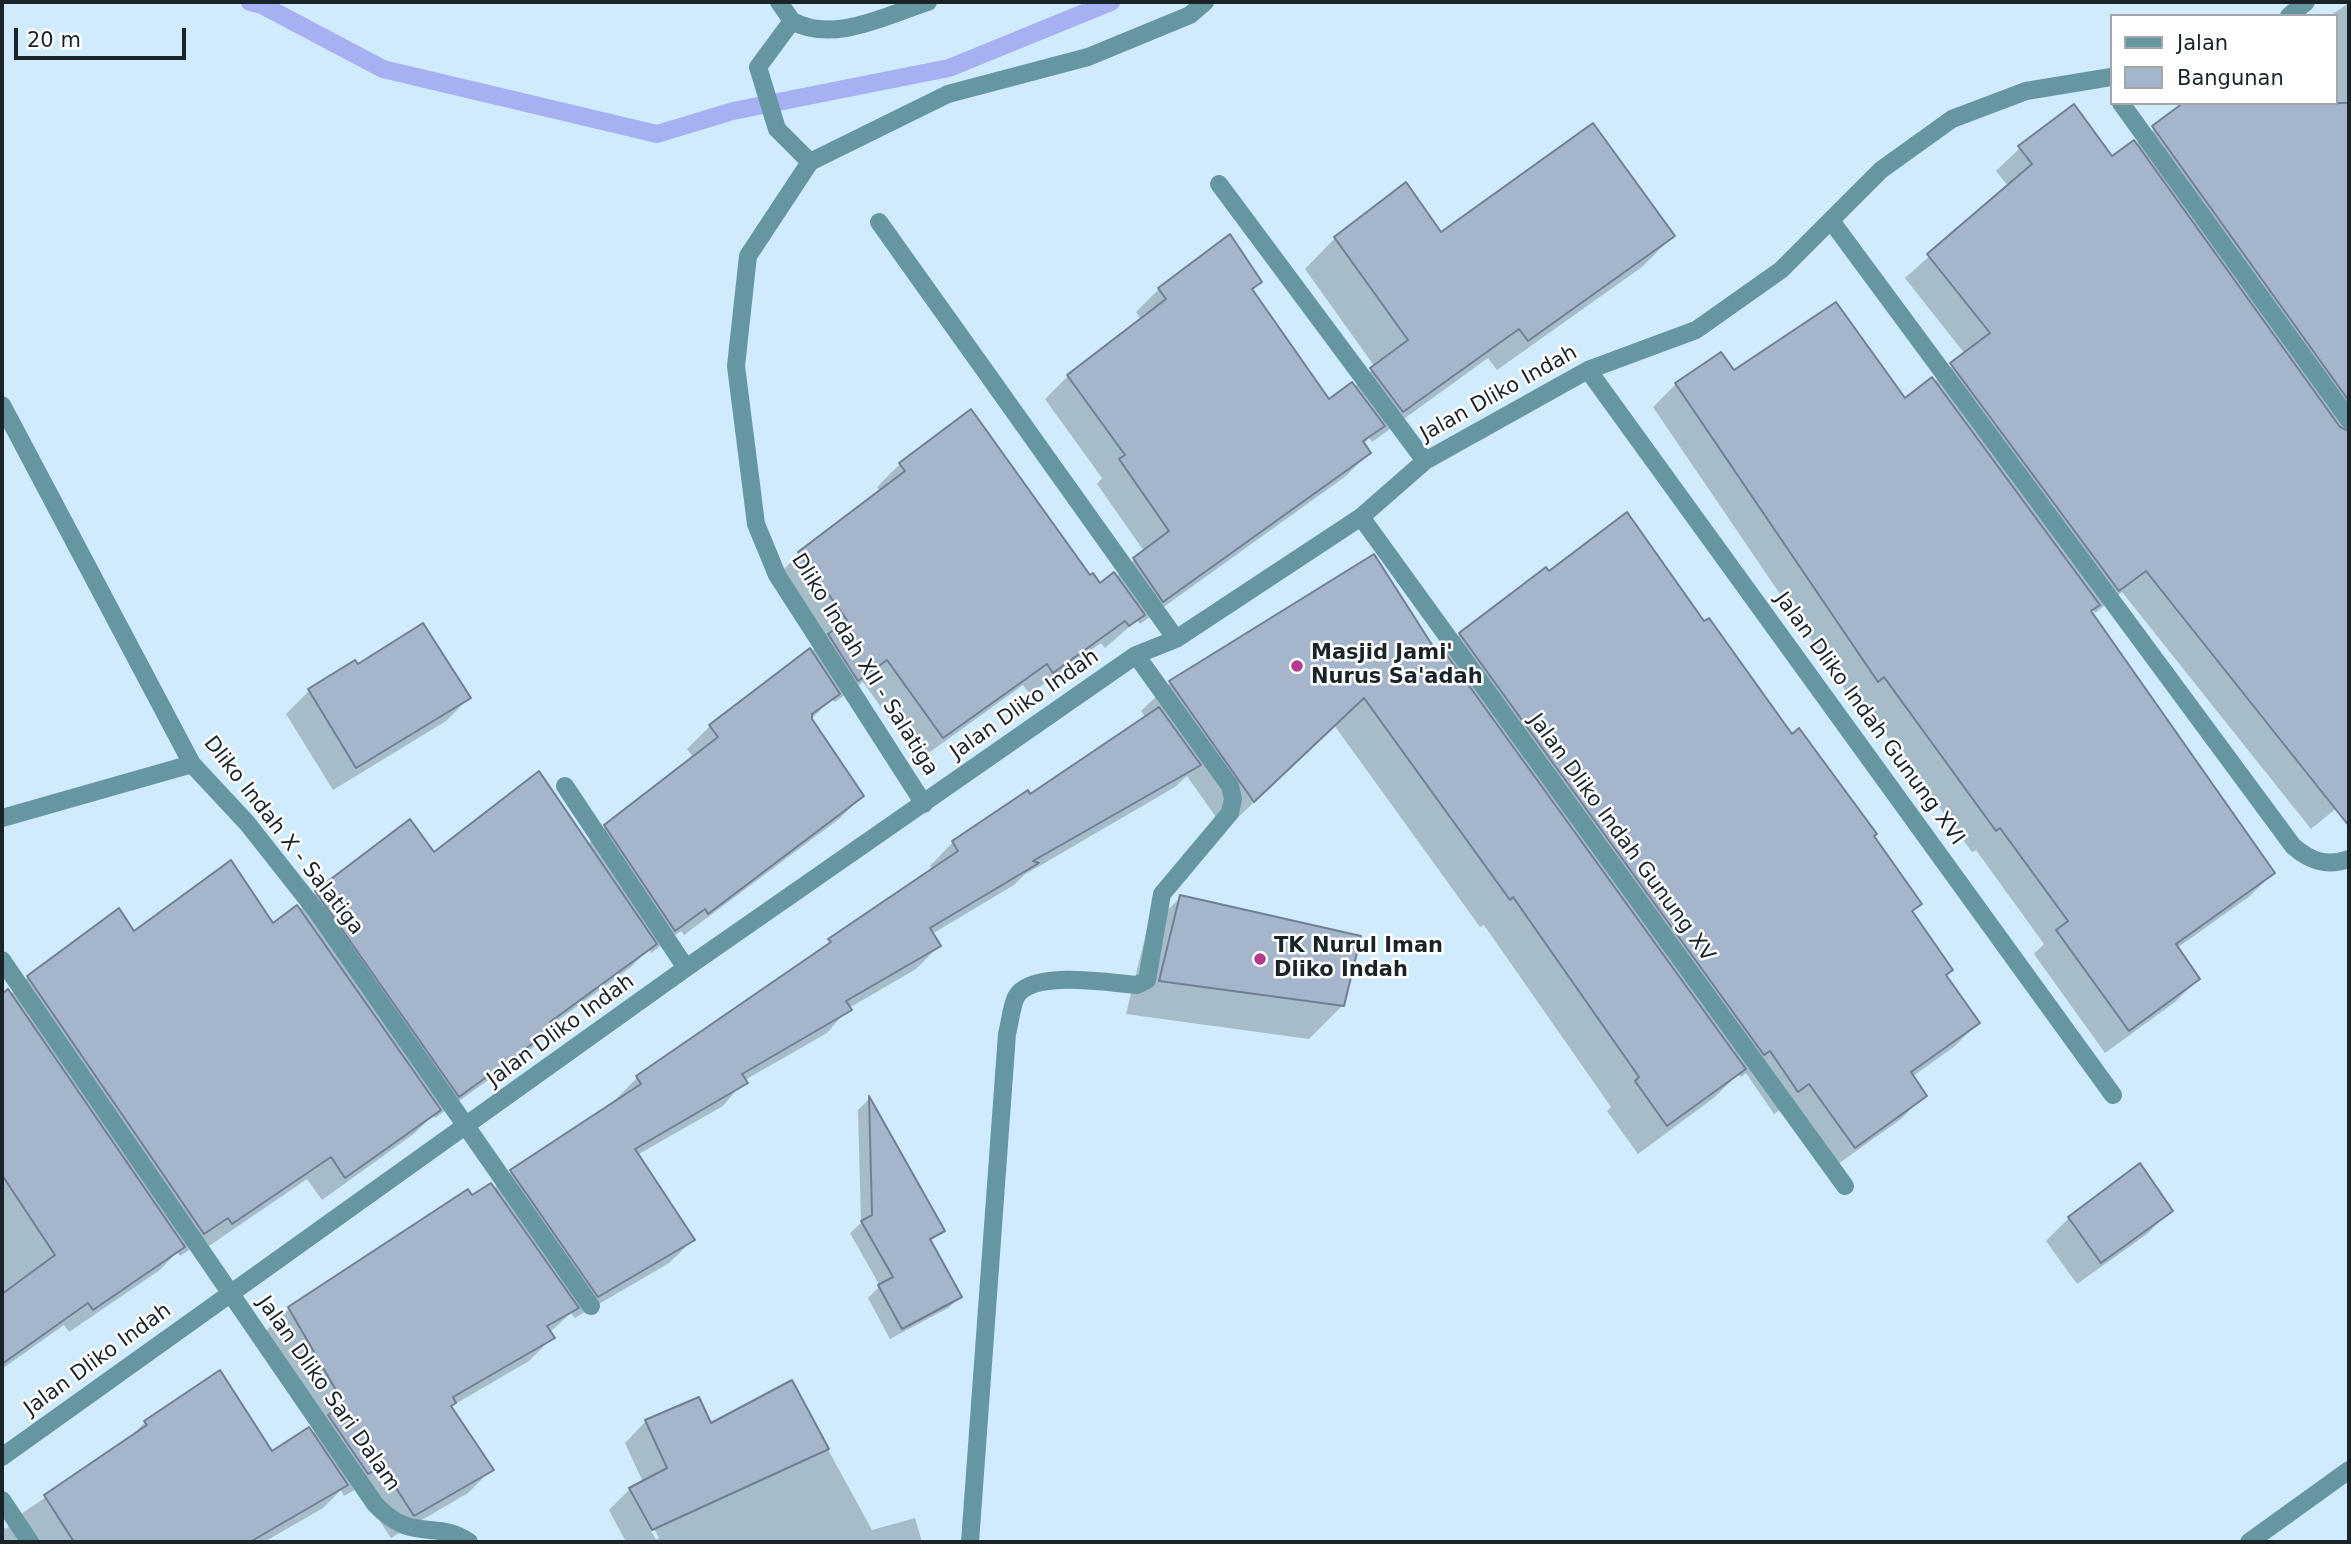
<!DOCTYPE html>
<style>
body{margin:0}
#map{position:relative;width:2351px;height:1544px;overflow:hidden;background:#d0ebfb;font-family:"DejaVu Sans",sans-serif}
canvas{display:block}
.frame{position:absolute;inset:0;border:4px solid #192329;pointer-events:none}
.legend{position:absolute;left:2110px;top:14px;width:228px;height:91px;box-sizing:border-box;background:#fff;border:2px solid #a3a7a9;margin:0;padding:9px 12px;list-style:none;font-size:21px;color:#192329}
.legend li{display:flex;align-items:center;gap:14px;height:35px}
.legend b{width:35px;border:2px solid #a3a7a9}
.scale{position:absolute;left:14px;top:28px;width:172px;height:32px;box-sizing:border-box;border:4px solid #192329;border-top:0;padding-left:9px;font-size:21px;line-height:24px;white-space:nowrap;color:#192329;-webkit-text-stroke:5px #fff;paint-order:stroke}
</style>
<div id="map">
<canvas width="2351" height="1544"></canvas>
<div class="frame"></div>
<ul class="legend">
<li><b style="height:9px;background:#6697a1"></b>Jalan</li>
<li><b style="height:19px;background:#a5b5cb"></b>Bangunan</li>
</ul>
<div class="scale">20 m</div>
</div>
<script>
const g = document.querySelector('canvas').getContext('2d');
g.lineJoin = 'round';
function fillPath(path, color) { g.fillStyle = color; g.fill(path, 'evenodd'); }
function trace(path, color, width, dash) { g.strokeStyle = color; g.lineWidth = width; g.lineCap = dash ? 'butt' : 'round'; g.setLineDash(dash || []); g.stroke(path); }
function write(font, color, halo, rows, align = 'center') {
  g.font = font + ' "DejaVu Sans",sans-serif'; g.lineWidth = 5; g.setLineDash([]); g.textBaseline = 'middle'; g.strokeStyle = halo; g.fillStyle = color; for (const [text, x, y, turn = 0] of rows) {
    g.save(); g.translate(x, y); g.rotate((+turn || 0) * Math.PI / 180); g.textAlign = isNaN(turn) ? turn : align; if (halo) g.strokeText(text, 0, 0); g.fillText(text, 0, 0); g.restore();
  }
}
const shadow = new Path2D(`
 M 2349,3 L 2349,798 L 2311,829 L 2122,592 L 2095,613 L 2093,610 L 2090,612 L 2273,873 L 2250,896 L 2177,948 L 2198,979 L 2175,1002 L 2105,1053 L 2034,954 L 2044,944 L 1976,850 L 1972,852 L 1860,699 L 1854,703 L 1653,407 L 1676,384 L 1733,372 L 1904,400 L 1934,382 L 1965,354 L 1905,278 L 2008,186 L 1996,171 L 2020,148 L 2112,159 L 2135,145 L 2186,103 L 2335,103 L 2335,16 L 2330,16 Z
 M 1440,234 L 1673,236 L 1642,267 L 1497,370 L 1488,358 L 1372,442 L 1369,438 L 1363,445 L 1369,453 L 1346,476 L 1140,624 L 1137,620 L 1105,648 L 1101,643 L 1030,694 L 1023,685 L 919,760 L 863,682 L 835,702 L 832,699 L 810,720 L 862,796 L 839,819 L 684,935 L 681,931 L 651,953 L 649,949 L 631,967 L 550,1026 L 552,1028 L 529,1051 L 435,1118 L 433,1115 L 415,1133 L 322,1200 L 307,1179 L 209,1246 L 204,1240 L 180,1256 L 177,1252 L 160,1270 L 69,1332 L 64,1325 L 2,1369 L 2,996 L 8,991 L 10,995 L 28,977 L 118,911 L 133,934 L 273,926 L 299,910 L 316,893 L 433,855 L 587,845 L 606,826 L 694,758 L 687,749 L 710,726 L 823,642 L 776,577 L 799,554 L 880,492 L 877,487 L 900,464 L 1099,586 L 1116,577 L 1144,551 L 1097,484 L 1102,478 L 1045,399 L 1068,376 L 1141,320 L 1136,312 L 1159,289 L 1229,237 L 1260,282 L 1251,291 L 1328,402 L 1354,387 L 1375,367 L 1305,269 L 1335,238 Z
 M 1373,556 L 1435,654 L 1443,652 L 1460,634 L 1549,574 L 1703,624 L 1872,836 L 1920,904 L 1911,912 L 1945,976 L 1978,1023 L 1955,1046 L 1912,1077 L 1924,1096 L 1901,1119 L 1831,1169 L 1786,1106 L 1774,1114 L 1746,1073 L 1741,1077 L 1738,1074 L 1715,1097 L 1638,1154 L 1607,1111 L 1611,1107 L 1484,925 L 1480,927 L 1334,725 L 1225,830 L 1187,776 L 1175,787 L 1024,875 L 1014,885 L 932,934 L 939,946 L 916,969 L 849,1008 L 827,1033 L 745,1080 L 723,1106 L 637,1155 L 693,1240 L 669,1263 L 575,1318 L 571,1313 L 549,1333 L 552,1338 L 529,1361 L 450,1407 L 491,1470 L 468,1493 L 391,1538 L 358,1488 L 344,1496 L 341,1490 L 323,1508 L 264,1542 L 2,1542 L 2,1526 L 6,1529 L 24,1512 L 124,1444 L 145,1422 L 271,1454 L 311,1434 L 320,1425 L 266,1331 L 290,1308 L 472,1198 L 494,1189 L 512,1171 L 615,1103 L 614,1101 L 637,1078 L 933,870 L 930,866 L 953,842 L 1027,792 L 1029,796 L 1146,718 L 1141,711 L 1170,683 Z
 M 355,662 L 357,666 L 469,698 L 446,721 L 333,790 L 286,714 L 309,691 Z
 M 1181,897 L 1343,1005 L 1309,1039 L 1126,1014 L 1147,930 Z
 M 869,1099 L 942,1230 L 930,1242 L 960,1297 L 948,1308 L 890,1339 L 868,1298 L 880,1286 L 850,1233 L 861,1223 L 858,1110 Z
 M 2170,1211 L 2147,1234 L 2077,1284 L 2046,1241 L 2069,1218 Z
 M 791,1382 L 872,1530 L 915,1518 L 922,1542 L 626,1542 L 609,1510 L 630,1489 L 643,1482 L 625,1443 L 646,1421 L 710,1425 ZM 631,1494 L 635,1494 L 659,1538 L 656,1540 Z`);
const stream = new Path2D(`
 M 250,2 L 262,5 L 383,69 L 657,134 L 733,111 L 949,68 L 1111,2`);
const building = new Path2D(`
 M 2183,103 L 2349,103 L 2349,401 L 2152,126 Z
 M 2074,104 L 2112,156 L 2134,140 L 2340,427 L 2349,431 L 2349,826 L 2146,571 L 2119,591 L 1950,363 L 1990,333 L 1927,254 L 2032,164 L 2018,146 Z
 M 1593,123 L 1675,236 L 1528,341 L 1519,329 L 1403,412 L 1370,368 L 1408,340 L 1334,237 L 1406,182 L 1441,232 Z
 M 1230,234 L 1262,282 L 1252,289 L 1329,399 L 1352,382 L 1385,426 L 1363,441 L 1371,453 L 1163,602 L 1133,558 L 1169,531 L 1119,459 L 1125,455 L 1067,375 L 1166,299 L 1158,288 Z
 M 1836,302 L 1905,398 L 1932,377 L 2100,605 L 2091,611 L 2275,873 L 2176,944 L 2200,979 L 2129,1031 L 2056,930 L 2068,921 L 2000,828 L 1996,831 L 1884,677 L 1878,682 L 1675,383 L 1721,352 L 1734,370 Z
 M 971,409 L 1090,575 L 1093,573 L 1100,583 L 1114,572 L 1145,615 L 1129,626 L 1125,621 L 1053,673 L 1047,664 L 943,738 L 887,660 L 858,681 L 828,634 L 847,620 L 798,552 L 905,471 L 899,463 Z
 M 1627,512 L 1704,621 L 1709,618 L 1792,734 L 1799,728 L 1877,834 L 1874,836 L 1922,904 L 1912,911 L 1953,970 L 1946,975 L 1980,1023 L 1911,1072 L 1927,1096 L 1855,1148 L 1809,1084 L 1798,1092 L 1770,1051 L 1764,1055 L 1459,633 L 1546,567 L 1549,571 Z
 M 1374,554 L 1436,651 L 1441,647 L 1746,1069 L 1667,1126 L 1635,1081 L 1639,1077 L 1513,897 L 1510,900 L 1364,698 L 1254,802 L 1169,681 Z
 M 423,623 L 471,698 L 356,768 L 308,689 L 355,660 L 358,664 Z
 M 810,648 L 840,694 L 812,714 L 812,719 L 864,796 L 708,914 L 705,909 L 675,931 L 604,825 L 718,737 L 709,725 Z
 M 1159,707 L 1201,765 L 1033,861 L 1039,863 L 930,928 L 941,946 L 846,1001 L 852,1010 L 742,1074 L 748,1083 L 635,1149 L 695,1240 L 598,1297 L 510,1170 L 641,1084 L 636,1076 L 831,942 L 828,939 L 958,851 L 952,841 L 1028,790 L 1030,794 Z
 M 539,771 L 657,944 L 550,1022 L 554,1028 L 459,1097 L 315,891 L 410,819 L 434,852 Z
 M 231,860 L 273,923 L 297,905 L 441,1110 L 345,1178 L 331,1157 L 232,1224 L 228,1218 L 204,1234 L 27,976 L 119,908 L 134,931 Z
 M 1180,895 L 1361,936 L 1344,1006 L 1159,981 Z
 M 8,989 L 185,1247 L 93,1310 L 88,1303 L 2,1364 L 2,1294 L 55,1255 L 2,1175 L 2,994 Z
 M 869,1096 L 945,1231 L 930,1239 L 962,1297 L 902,1329 L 878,1285 L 893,1277 L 861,1221 L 872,1215 Z
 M 2140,1163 L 2173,1211 L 2101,1263 L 2068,1217 Z
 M 491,1183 L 579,1308 L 547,1326 L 555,1338 L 453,1397 L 456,1403 L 451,1406 L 494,1470 L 414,1516 L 382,1466 L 368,1474 L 328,1415 L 344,1404 L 288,1307 L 468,1189 L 472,1195 Z
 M 220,1370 L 272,1451 L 309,1427 L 348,1485 L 250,1542 L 74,1542 L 44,1495 L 147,1425 L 144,1421 Z
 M 792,1380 L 829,1449 L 652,1530 L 629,1488 L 667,1468 L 645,1420 L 699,1397 L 711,1423 Z`);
const minor = new Path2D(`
 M 779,2 L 792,21 C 834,44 886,15 928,2
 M 2289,16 L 2306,2
 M 792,21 L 758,67 L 777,129 L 810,162
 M 2121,103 L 2349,420
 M 1219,184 L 1425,461
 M 879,222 L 1176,639
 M 1832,222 L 2293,846 C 2310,861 2327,867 2349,859
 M 1588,370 L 2113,1095
 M 2,405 L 192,764 L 247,823 L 318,913 L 591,1306
 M 1361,517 L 1845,1186
 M 565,786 L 686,968
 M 924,804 L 777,575 L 756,524 L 736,366 L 748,256 L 810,162 L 948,94 L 1088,57 L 1190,15 L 1205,2
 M 2,818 L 192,764
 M 2,960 L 375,1504 C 412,1544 436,1519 469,1542
 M 2,1457 L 686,968 L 1136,655 L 1176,639 L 1361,517 L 1425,461 L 1588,370 L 1696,330 L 1781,270 L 1881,170 L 1952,119 L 2026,91 L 2111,77
 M 2,1500 L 30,1542
 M 970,1542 L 1007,1034 C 1010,1023 1011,1008 1016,997 C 1031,969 1110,983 1137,985 L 1147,980 L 1162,894 L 1230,813 L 1233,799 L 1230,786 L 1136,655
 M 2249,1542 L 2349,1470`);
const markers = [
 [1297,666,7,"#b33b8f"],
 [1260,959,7,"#b33b8f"]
];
const streetNames = [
 ["Jalan Dliko Indah",1499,394,-29],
 ["Dliko Indah XII - Salatiga",864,665,58],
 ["Jalan Dliko Indah",1025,705,-35],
 ["Jalan Dliko Indah Gunung XVI",1869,719,54],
 ["Dliko Indah X - Salatiga",283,836,52],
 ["Jalan Dliko Indah Gunung XV",1621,838,54],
 ["Jalan Dliko Indah",561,1031,-36],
 ["Jalan Dliko Indah",98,1360,-36],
 ["Jalan Dliko Sari Dalam",328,1394,55]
];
const poiNames = [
 ["Masjid Jami'",1311,654],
 ["Nurus Sa'adah",1311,678],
 ["TK Nurul Iman",1274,947],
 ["Dliko Indah",1274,971]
];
fillPath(shadow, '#0003');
trace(stream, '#a6b0f3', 18);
fillPath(building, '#a5b5cb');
trace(building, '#707f93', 2);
trace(minor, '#6697a1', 18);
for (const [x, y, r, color] of markers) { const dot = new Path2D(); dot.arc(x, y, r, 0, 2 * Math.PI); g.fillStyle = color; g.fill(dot); trace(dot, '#fff', 2.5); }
write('21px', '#192329', '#fff', streetNames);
write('bold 21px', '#192329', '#fff', poiNames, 'left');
</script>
